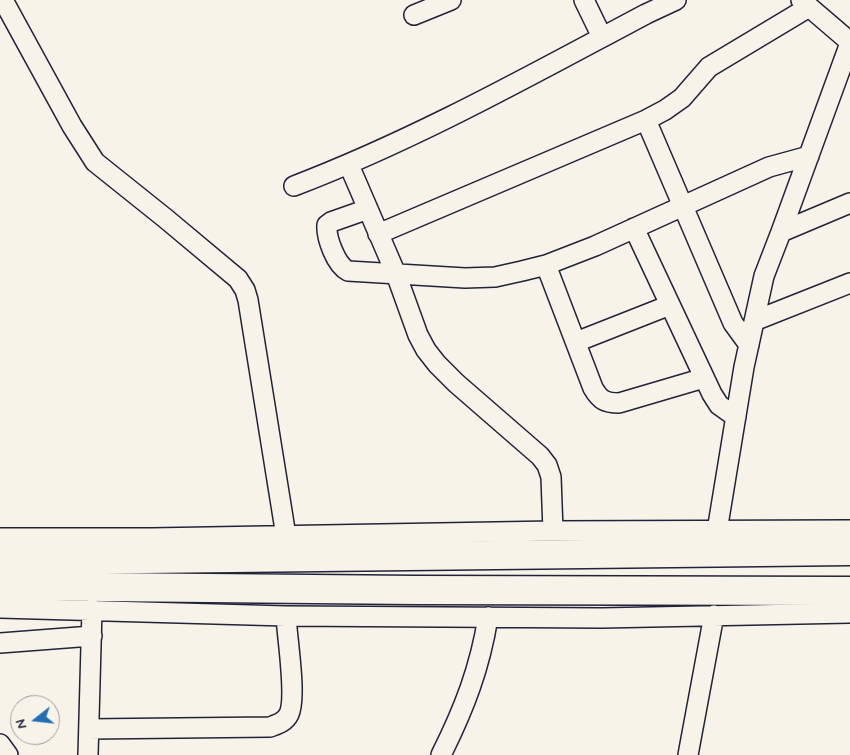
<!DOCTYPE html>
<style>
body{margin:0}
#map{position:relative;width:850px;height:755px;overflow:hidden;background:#f7f3e8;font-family:Mynerve,sans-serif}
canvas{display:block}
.north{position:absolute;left:10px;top:695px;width:50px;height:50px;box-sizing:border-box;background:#f7f3e8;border:1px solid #a29fa3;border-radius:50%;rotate:254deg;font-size:14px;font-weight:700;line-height:20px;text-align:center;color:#22223b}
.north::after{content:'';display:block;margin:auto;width:18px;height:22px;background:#1f6fb2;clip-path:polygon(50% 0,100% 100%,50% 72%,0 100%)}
</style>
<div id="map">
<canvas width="850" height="755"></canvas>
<div class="north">N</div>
</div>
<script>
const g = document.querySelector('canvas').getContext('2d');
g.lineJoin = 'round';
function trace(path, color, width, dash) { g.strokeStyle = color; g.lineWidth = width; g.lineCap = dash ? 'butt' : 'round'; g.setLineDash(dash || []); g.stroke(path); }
const minor = new Path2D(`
 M 3,0 L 72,126 L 95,162 L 165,218 L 238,279 L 245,290 L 248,300 L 286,536
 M 584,0 L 602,37
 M 801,0 L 850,42
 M 414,15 L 451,0
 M 646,120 L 733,323 L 749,345
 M 349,165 L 396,274 L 418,335 L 426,350 L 437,364 L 456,383 L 540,456 L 547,465 L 551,477 L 553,531
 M 294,186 C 417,139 531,75 646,14 L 676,0
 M 368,209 L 331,222 L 327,225 C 326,238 336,265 348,271 L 465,278 L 495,277 L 522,271 L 546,265 L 595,246 L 769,167 L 809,156
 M 634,228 L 712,394 L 719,405 L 736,417
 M 781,232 L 850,203
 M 378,234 L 646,120 L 665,110 L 682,98 L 709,67 L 809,7
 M 546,265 L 593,388 C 600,400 605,403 619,403 L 704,378
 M 754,321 L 850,283
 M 576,342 L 670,305
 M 717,531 L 744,367 L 764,276 L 781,232 L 850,43
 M 0,538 L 151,538 L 553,531 L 850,530
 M 0,608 L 286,616 L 602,618 L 850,613
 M 0,643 L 92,636
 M 89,729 L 270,727 C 278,724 285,722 289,714 C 297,697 287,638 286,616
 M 0,744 L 8,755
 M 88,755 L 92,609
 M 441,755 C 464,709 480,668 488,617
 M 688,755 L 714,615`);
const highway = new Path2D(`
 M 0,559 L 144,559 L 850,551
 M 0,586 L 416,590 L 850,591`);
trace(minor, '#22223b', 22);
trace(highway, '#22223b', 31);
trace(minor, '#f7f3e8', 19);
trace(highway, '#f7f3e8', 28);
</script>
